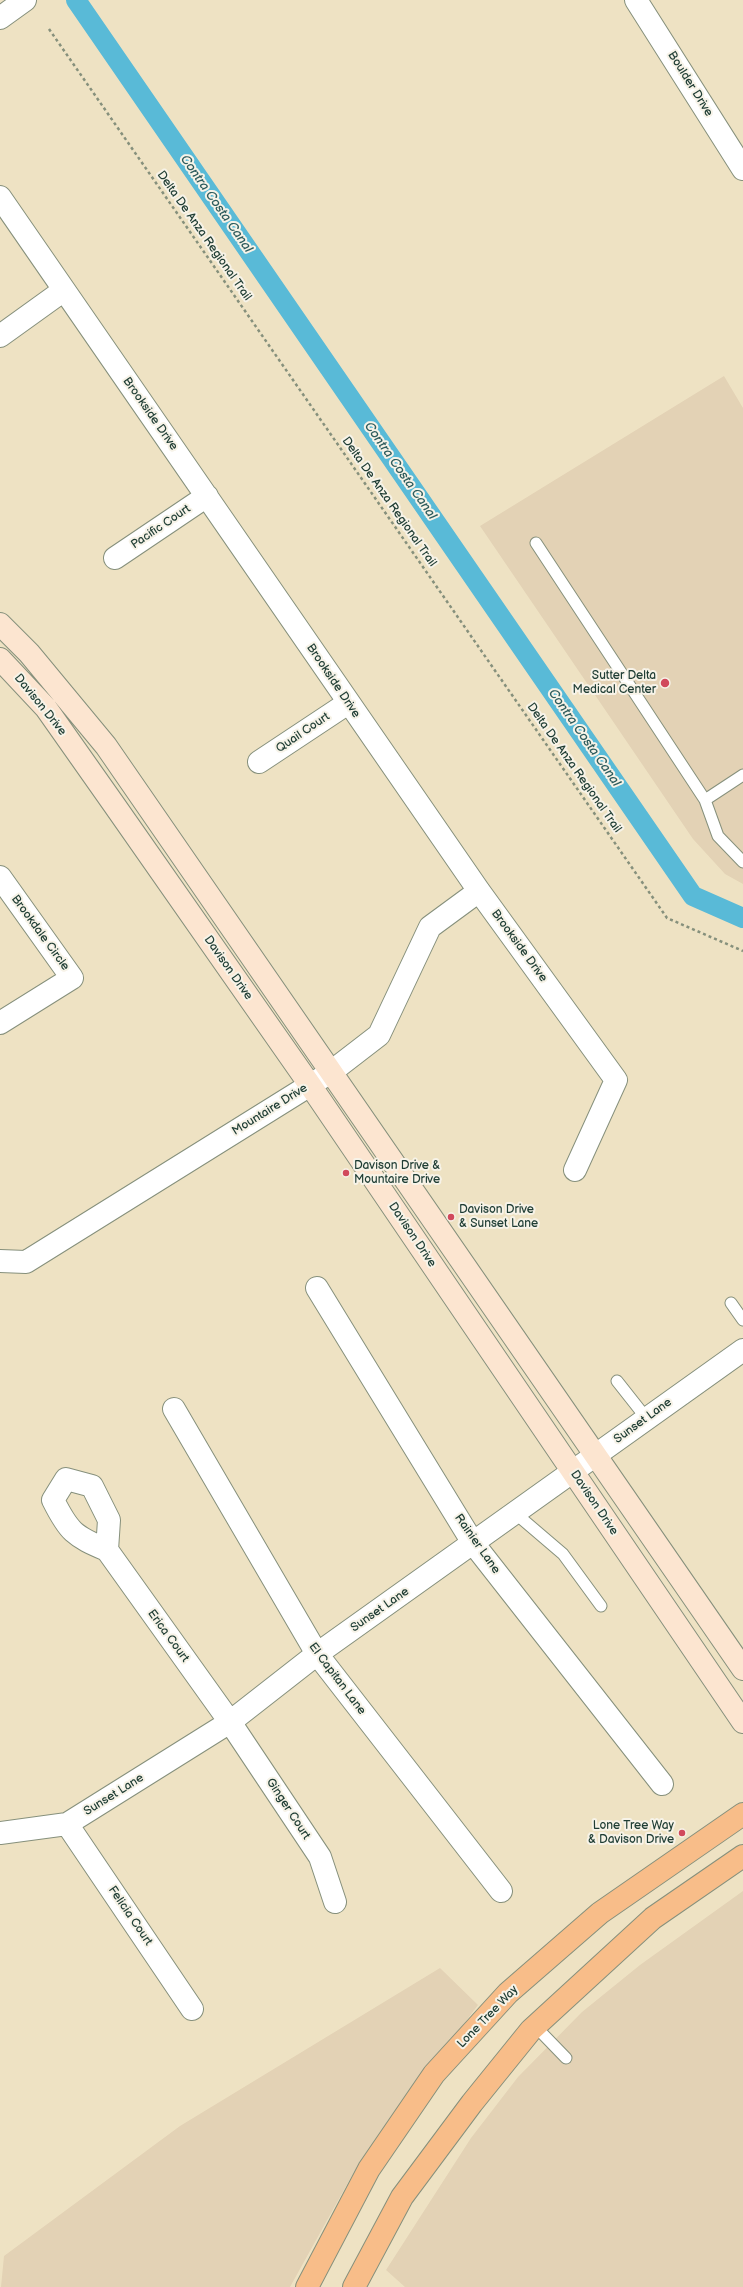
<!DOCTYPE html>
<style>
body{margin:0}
canvas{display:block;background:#eee2c3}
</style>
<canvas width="743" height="2287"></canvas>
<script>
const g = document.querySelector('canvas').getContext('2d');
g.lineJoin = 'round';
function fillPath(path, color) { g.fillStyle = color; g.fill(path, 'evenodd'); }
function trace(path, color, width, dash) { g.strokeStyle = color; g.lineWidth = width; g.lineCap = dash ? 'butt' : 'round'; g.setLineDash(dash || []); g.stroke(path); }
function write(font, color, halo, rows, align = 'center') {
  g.font = font + ' "Balsamiq Sans",sans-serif'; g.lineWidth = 4; g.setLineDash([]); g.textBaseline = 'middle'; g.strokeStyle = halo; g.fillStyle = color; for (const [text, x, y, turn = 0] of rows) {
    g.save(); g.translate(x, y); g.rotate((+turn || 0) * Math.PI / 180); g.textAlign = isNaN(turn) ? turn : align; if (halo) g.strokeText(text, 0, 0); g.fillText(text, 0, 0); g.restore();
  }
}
const built = new Path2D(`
 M 724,376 L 743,408 L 743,884 L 725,874 L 693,839 L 480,526 Z
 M 743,1891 L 743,2287 L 405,2287 L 386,2270 L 471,2138 L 518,2077 L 582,2012 L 640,1965 Z
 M 440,1968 L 478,2005 L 355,2170 L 290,2287 L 1,2287 L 4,2256 L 180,2126 Z`);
const canal = new Path2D(`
 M 76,0 L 693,896 L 743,918`);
const path = new Path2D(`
 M 49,29 L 667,918 L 743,951`);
const service = new Path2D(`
 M 536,543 L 705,800 L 718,836 L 743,862
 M 705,800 L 743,775
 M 731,1303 L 743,1320
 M 617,1381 L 647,1419
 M 515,1513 L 563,1554 L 601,1606
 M 535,2026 L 566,2058`);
const minor = new Path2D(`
 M 636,0 L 743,169
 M 0,197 L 479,891 L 616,1080 L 575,1170
 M 0,336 L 64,290
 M 115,558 L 207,496
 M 259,762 L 348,703
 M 0,877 L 72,978 L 0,1023
 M 0,1261 L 26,1262 L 331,1072 L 379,1035 L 430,927 L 479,891
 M 317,1288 L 473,1543 L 662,1784
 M 174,1409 L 317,1654 L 501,1891
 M 107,1550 L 109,1520 L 92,1486 L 66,1479 L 53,1500 C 69,1532 74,1536 107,1550 L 230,1722 L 320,1857 L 335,1902
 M 67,1824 L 192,2009
 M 0,1833 L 67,1824 L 230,1722 L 317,1654 L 743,1350`);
const tertiary = new Path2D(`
 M 0,18 L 25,0`);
const secondary = new Path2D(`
 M 0,624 L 29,653 L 106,746 L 743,1669
 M 0,659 L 46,708 L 115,806 L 310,1085 L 743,1722`);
const primary = new Path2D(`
 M 307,2287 L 369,2169 L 434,2074 L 508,1993 L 600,1913 L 743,1814
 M 354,2287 L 402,2197 L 472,2103 L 531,2030 L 653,1918 L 743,1856`);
const markers = [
 [665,683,5,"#d1495b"],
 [346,1173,4,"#d1495b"],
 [451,1217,4,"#d1495b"],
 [682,1833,4,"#d1495b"]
];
const streetNames = [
 ["Boulder Drive",690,84,58],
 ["Delta De Anza Regional Trail",204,236,55],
 ["Brookside Drive",150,414,55],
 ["Delta De Anza Regional Trail",389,502,55],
 ["Pacific Court",161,527,-34],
 ["Brookside Drive",333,681,56],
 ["Davison Drive",40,705,51],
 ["Quail Court",303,733,-34],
 ["Delta De Anza Regional Trail",574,768,55],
 ["Brookdale Circle",40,933,54],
 ["Brookside Drive",519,946,54],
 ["Davison Drive",228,968,55],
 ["Mountaire Drive",270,1110,-32],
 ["Davison Drive",412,1235,56],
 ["Sunset Lane",643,1421,-36],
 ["Davison Drive",594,1503,56],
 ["Rainier Lane",477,1544,55],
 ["Sunset Lane",380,1610,-35],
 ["Erica Court",168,1636,54],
 ["El Capitan Lane",337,1679,53],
 ["Sunset Lane",114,1795,-32],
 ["Ginger Court",288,1809,57],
 ["Felicia Court",130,1916,56],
 ["Lone Tree Way",488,2017,-46]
];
const poiNames = [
 ["Sutter Delta",656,676],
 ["Medical Center",656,690],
 ["Davison Drive &",354,1166,"left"],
 ["Mountaire Drive",354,1180,"left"],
 ["Davison Drive",459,1210,"left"],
 ["& Sunset Lane",459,1224,"left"],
 ["Lone Tree Way",674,1826],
 ["& Davison Drive",674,1840]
];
const waterNames = [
 ["Contra Costa Canal",216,204,55],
 ["Contra Costa Canal",400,471,55],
 ["Contra Costa Canal",584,738,55]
];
fillPath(built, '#e3d2b5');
trace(canal, '#59bad7', 20);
trace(service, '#86907c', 13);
trace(minor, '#86907c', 24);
trace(tertiary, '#86907c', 24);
trace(secondary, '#86907c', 24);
trace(primary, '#86907c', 24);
trace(path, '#86907c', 2.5, [3, 3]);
trace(service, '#fff', 11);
trace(minor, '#fff', 22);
trace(tertiary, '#fff', 22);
trace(secondary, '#fce5d0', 22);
trace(primary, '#f8bd89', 22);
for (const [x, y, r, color] of markers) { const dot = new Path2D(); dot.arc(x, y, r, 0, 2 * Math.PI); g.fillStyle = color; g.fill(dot); trace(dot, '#f7f3e8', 1.5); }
write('12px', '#1f3d34', '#f7f3e8', streetNames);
write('12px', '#1f3d34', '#f7f3e8', poiNames, 'right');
write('italic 13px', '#2e5c5d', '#f7f3e8', waterNames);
</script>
